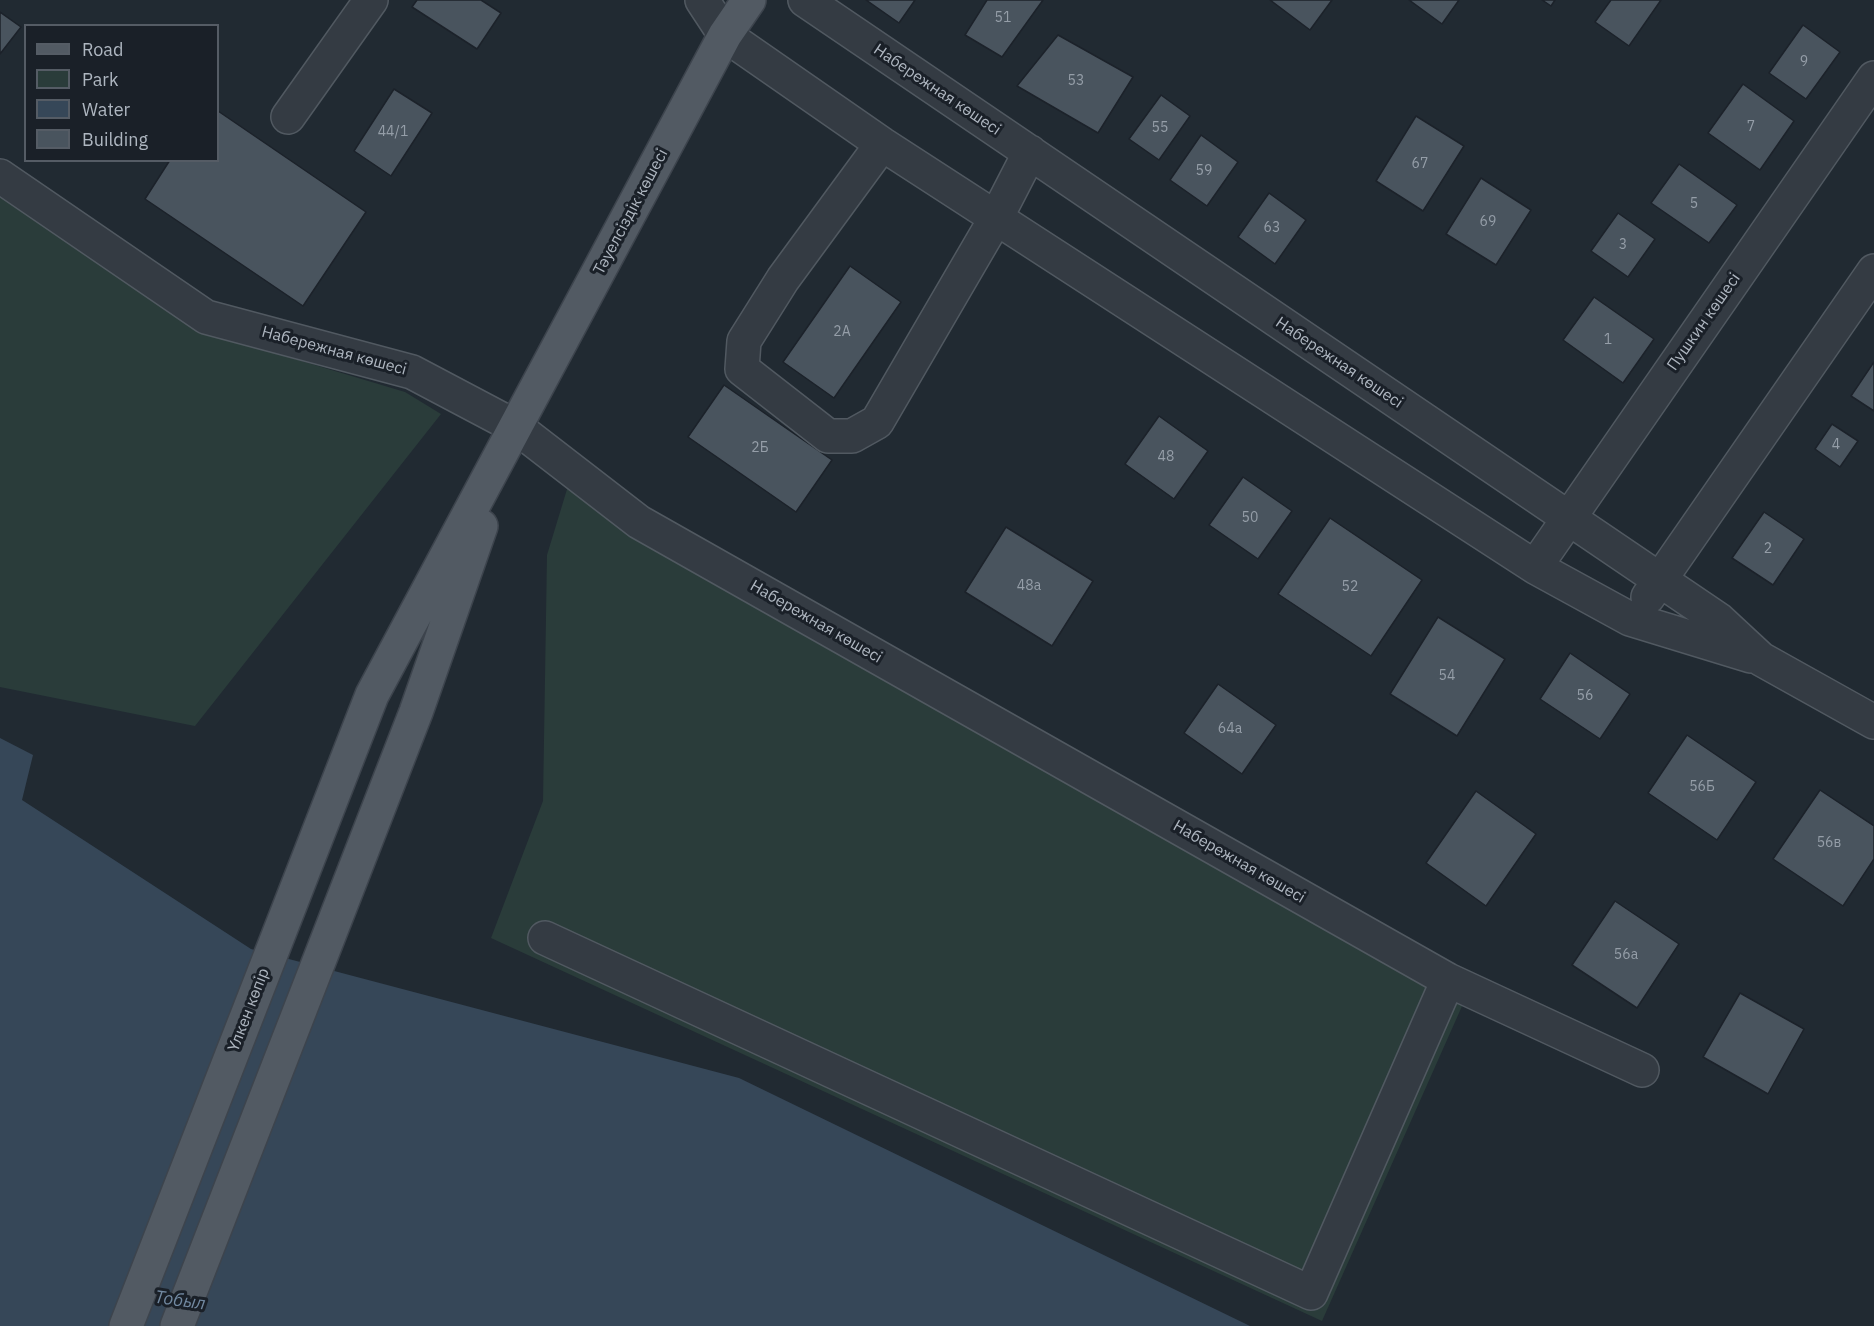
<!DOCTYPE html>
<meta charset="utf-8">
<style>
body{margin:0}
#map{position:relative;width:1874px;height:1326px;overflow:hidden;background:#212a32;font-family:"IBM Plex Sans",sans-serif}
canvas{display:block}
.legend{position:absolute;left:24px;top:24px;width:195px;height:138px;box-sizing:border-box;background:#1a2028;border:2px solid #555c65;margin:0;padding:8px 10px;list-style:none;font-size:18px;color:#aeb6c0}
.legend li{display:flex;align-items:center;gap:12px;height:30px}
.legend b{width:30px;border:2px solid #555c65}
</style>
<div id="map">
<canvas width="1874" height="1326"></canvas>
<ul class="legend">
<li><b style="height:8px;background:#525a63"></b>Road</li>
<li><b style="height:16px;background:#2a3c3a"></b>Park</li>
<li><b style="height:16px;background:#364758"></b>Water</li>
<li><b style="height:16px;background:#49545e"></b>Building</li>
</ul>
</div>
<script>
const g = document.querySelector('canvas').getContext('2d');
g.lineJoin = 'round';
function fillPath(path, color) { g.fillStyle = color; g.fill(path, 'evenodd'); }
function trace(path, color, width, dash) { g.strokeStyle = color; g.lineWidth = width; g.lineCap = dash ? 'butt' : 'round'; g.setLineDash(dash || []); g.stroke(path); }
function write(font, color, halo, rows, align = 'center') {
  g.font = font + ' "IBM Plex Sans",sans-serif'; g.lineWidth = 6; g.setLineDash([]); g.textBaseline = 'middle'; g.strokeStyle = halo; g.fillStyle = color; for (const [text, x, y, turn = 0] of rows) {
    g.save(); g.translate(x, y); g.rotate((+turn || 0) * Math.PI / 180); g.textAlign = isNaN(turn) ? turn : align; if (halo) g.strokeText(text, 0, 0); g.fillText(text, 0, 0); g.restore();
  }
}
const green = new Path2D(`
 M 0,175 L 218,336 L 405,392 L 441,414 L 195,726 L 0,687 Z
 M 568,486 L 1025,760 L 1463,1004 L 1322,1321 L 491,938 L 543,801 L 547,555 Z`);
const water = new Path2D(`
 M 0,738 L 33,755 L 22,800 L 251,949 L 739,1078 L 1250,1326 L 0,1326 Z`);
const building = new Path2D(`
 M 417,0 L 481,0 L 501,13 L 477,49 L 412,7 Z
 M 866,0 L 915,0 L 899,23 Z
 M 987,0 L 1043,0 L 1002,57 L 965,35 Z
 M 1270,0 L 1332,0 L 1310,30 Z
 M 1409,0 L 1459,0 L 1442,24 Z
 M 1542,0 L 1555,0 L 1551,6 Z
 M 1611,0 L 1661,0 L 1629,46 L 1595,22 Z
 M 0,12 L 21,27 L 0,54 Z
 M 1803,25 L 1840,52 L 1806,99 L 1769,73 Z
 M 1058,35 L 1133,77 L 1098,133 L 1017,86 Z
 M 1743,84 L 1794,121 L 1760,170 L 1708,133 Z
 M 394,89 L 432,113 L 391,176 L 354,151 Z
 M 1161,95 L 1190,116 L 1159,160 L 1129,139 Z
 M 218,111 L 366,212 L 303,306 L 145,199 L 170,160 L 218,160 Z
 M 1416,116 L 1464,146 L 1423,211 L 1376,181 Z
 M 1201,135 L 1238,162 L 1207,206 L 1170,180 Z
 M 1679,164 L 1737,205 L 1709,243 L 1651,203 Z
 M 1481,178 L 1531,210 L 1496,265 L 1446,234 Z
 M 1269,193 L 1306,220 L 1275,264 L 1238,237 Z
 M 1618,213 L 1655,239 L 1628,277 L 1591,251 Z
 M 850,266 L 901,302 L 834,398 L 783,362 Z
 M 1594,297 L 1654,339 L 1623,383 L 1563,340 Z
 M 1874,362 L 1874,411 L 1851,396 Z
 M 724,385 L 832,460 L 796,512 L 688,437 Z
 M 1159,416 L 1208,451 L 1174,499 L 1125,464 Z
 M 1832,424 L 1858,441 L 1840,467 L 1815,449 Z
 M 1243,477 L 1292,511 L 1258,559 L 1209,525 Z
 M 1764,512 L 1804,539 L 1773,585 L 1732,558 Z
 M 1330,518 L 1422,580 L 1371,656 L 1278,594 Z
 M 1006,527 L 1093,581 L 1052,646 L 965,592 Z
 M 1438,617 L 1505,659 L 1457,736 L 1390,694 Z
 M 1570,653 L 1630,694 L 1600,739 L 1540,699 Z
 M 1218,684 L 1276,725 L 1242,774 L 1184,733 Z
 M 1687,735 L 1756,782 L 1717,840 L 1648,793 Z
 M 1820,790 L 1874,826 L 1874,859 L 1843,906 L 1773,859 Z
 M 1476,791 L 1536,834 L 1486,906 L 1426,863 Z
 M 1615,901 L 1679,944 L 1637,1008 L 1572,965 Z
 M 1740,993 L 1804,1029 L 1768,1094 L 1703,1057 Z`);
const minor = new Path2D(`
 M 702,0 L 725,35 L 882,144 L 1535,567 L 1630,619 L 1751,656
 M 805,0 L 1719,620 L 1761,659 L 1874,722
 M 288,117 L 371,0
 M 882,144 L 783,279 L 744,341 L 742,369 L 828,436 L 852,436 L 877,422 L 996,218 L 1030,152
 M 0,176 L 206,317 L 412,372 L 516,427 L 639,522 L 1448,980 L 1642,1070
 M 1535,567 L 1874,78
 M 1648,597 L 1874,271
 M 545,938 L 1311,1293 L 1448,980`);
const major = new Path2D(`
 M 126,1326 L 372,695 L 725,35 L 749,0
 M 177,1326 L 416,712 L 481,526`);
const numberNames = [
 ["51",1003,18],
 ["9",1804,62],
 ["53",1076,81],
 ["7",1751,127],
 ["55",1160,128],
 ["44/1",393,132],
 ["67",1420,164],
 ["59",1204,171],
 ["5",1694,204],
 ["69",1488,222],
 ["63",1272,228],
 ["3",1623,245],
 ["2А",842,332],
 ["1",1608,340],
 ["4",1836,445],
 ["2Б",760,448],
 ["48",1166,457],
 ["50",1250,518],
 ["2",1768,549],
 ["48а",1029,586],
 ["52",1350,587],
 ["54",1447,676],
 ["56",1585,696],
 ["64а",1230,729],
 ["56Б",1702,787],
 ["56в",1829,843],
 ["56а",1626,955]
];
const streetNames = [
 ["Набережная көшесі",937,90,34],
 ["Тәуелсіздік көшесі",631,212,-62],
 ["Пушкин көшесі",1704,322,-55],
 ["Набережная көшесі",334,351,15],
 ["Набережная көшесі",1339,363,34],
 ["Набережная көшесі",816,622,30],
 ["Набережная көшесі",1239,862,30],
 ["Үлкен көпір",249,1010,-69]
];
const waterNames = [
 ["Тобыл",180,1301,8]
];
fillPath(green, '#2a3c3a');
fillPath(water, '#364758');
fillPath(building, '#49545e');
trace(building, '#1c222a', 1.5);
trace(minor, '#515961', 36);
trace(major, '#3d444d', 36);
trace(minor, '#343b43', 33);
trace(major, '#525a63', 33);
write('14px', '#959ea8', null, numberNames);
write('16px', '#aeb6c0', '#1a2028', streetNames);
write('italic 18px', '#7289a1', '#1a2028', waterNames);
</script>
